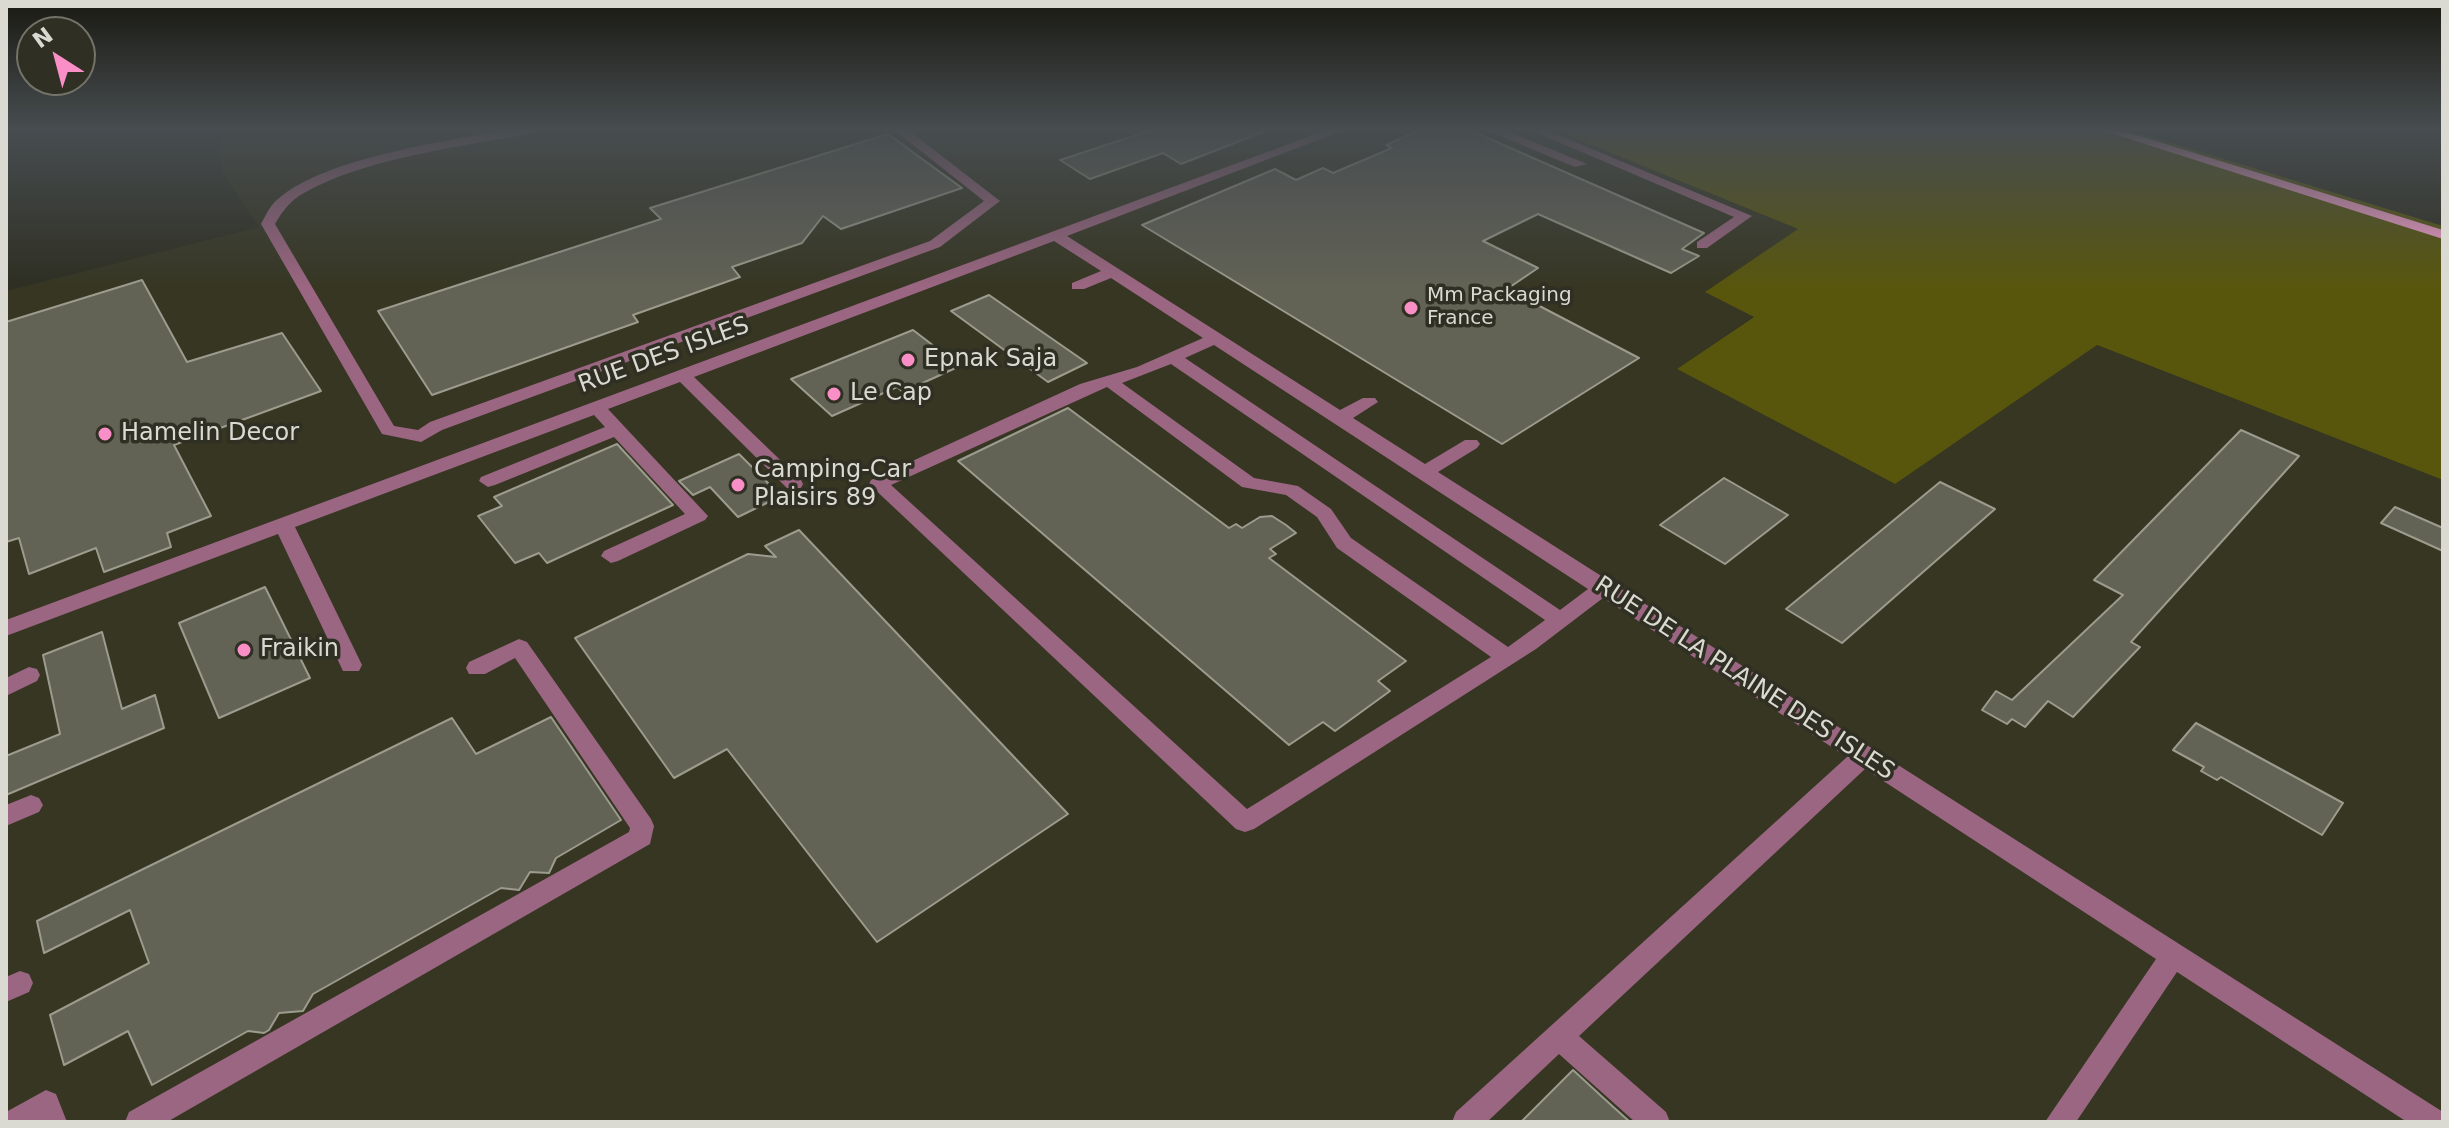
<!DOCTYPE html>
<style>
body{margin:0}
#map{position:relative;width:2449px;height:1128px;overflow:hidden;background:#2f2f23;font-family:"DejaVu Sans",sans-serif}
canvas{display:block}
.frame{position:absolute;inset:0;border:8px solid #dadad3;pointer-events:none}
.north{position:absolute;left:16px;top:16px;width:80px;height:80px;box-sizing:border-box;background:#2f2f23;border:2px solid #737369;border-radius:50%;rotate:324deg;font-size:22px;font-weight:700;line-height:32px;text-align:center;color:#dadad3}
.north::after{content:'';display:block;margin:auto;width:28px;height:36px;background:#fa8fc8;clip-path:polygon(50% 0,100% 100%,50% 72%,0 100%)}
</style>
<div id="map">
<canvas width="2449" height="1128"></canvas>
<div class="frame"></div>
<div class="north">N</div>
</div>
<script>
const g = document.querySelector('canvas').getContext('2d');
g.lineJoin = 'round';
function fillPath(path, color) { g.fillStyle = color; g.fill(path, 'evenodd'); }
function trace(path, color, width, dash) { g.strokeStyle = color; g.lineWidth = width; g.lineCap = dash ? 'butt' : 'round'; g.setLineDash(dash || []); g.stroke(path); }
function write(font, color, halo, rows, align = 'center') {
  g.font = font + ' "DejaVu Sans",sans-serif'; g.lineWidth = 7; g.setLineDash([]); g.textBaseline = 'middle'; g.strokeStyle = halo; g.fillStyle = color; for (const [text, x, y, turn = 0] of rows) {
    g.save(); g.translate(x, y); g.rotate((+turn || 0) * Math.PI / 180); g.textAlign = isNaN(turn) ? turn : align; if (halo) g.strokeText(text, 0, 0); g.fillText(text, 0, 0); g.restore();
  }
}
const built = new Path2D(`
 M 219,129 L 1552,129 L 1799,230 L 1706,291 L 1754,316 L 1677,369 L 1894,484 L 2096,345 L 2443,480 L 2443,1122 L 6,1122 L 6,291 L 259,227 L 222,172 Z`);
const green = new Path2D(`
 M 1552,129 L 2126,129 L 2443,226 L 2443,480 L 2097,345 L 1895,484 L 1677,369 L 1754,317 L 1705,292 L 1798,229 Z`);
const building = new Path2D(`
 M 1155,129 L 1262,129 L 1263,132 L 1181,164 L 1163,153 L 1090,179 L 1060,160 Z
 M 1421,129 L 1467,129 L 1704,233 L 1682,249 L 1699,256 L 1671,273 L 1538,214 L 1483,241 L 1538,268 L 1507,289 L 1639,358 L 1502,444 L 1142,225 L 1275,169 L 1296,180 L 1323,168 L 1333,173 L 1392,148 L 1386,145 Z
 M 888,134 L 962,188 L 841,229 L 823,216 L 802,243 L 732,267 L 740,277 L 633,315 L 638,322 L 432,395 L 378,311 L 661,219 L 650,208 Z
 M 142,280 L 187,362 L 282,333 L 321,391 L 174,445 L 211,516 L 167,533 L 171,547 L 104,572 L 96,548 L 29,574 L 19,538 L 6,542 L 6,322 Z
 M 989,295 L 1087,363 L 1048,382 L 951,311 Z
 M 913,330 L 960,366 L 903,392 L 897,387 L 832,416 L 791,379 Z
 M 1068,408 L 1229,528 L 1236,524 L 1242,528 L 1260,517 L 1272,516 L 1286,525 L 1296,533 L 1270,549 L 1276,554 L 1269,558 L 1406,661 L 1378,681 L 1390,691 L 1335,731 L 1323,722 L 1289,745 L 958,461 Z
 M 2241,430 L 2299,456 L 2131,642 L 2140,647 L 2073,717 L 2048,701 L 2025,727 L 2012,719 L 2007,724 L 1982,710 L 1996,691 L 2012,700 L 2123,595 L 2094,580 Z
 M 617,444 L 673,505 L 547,563 L 539,553 L 515,563 L 478,516 L 502,506 L 494,497 Z
 M 739,454 L 781,496 L 738,517 L 710,487 L 693,495 L 679,481 Z
 M 1724,478 L 1788,515 L 1725,564 L 1660,525 Z
 M 1940,482 L 1995,509 L 1842,643 L 1786,609 Z
 M 2395,507 L 2443,528 L 2443,551 L 2381,523 Z
 M 799,530 L 1068,814 L 877,942 L 727,749 L 674,778 L 575,638 L 748,554 L 776,557 L 765,546 Z
 M 265,587 L 310,678 L 219,718 L 179,623 Z
 M 102,632 L 122,709 L 155,695 L 164,728 L 6,795 L 6,756 L 60,734 L 43,655 Z
 M 551,717 L 621,820 L 556,858 L 549,873 L 530,872 L 519,890 L 501,888 L 313,994 L 303,1011 L 279,1013 L 269,1030 L 264,1033 L 248,1031 L 152,1085 L 128,1031 L 64,1065 L 50,1015 L 149,963 L 130,910 L 44,953 L 37,921 L 452,718 L 476,754 Z
 M 2196,723 L 2343,803 L 2322,835 L 2221,777 L 2217,780 L 2201,771 L 2204,767 L 2173,750 Z
 M 1573,1070 L 1610,1104 L 1630,1122 L 1521,1122 Z`);
const minor = new Path2D(`
 M 514,129 L 540,129 L 533,133 C 465,146 364,158 304,193 C 291,200 283,210 275,224 L 394,426 L 418,430 L 430,422 L 930,241 L 984,201 L 893,129 L 907,129 L 1000,201 L 940,247 L 442,430 L 421,442 L 382,434 L 261,224 C 266,215 270,205 278,199 C 326,157 451,140 514,129 Z
 M 1329,129 L 1347,129 L 1067,236 L 1340,410 L 1363,398 L 1375,398 L 1378,402 L 1353,418 L 1425,464 L 1465,440 L 1477,440 L 1480,444 L 1477,448 L 1438,472 L 2443,1112 L 2443,1122 L 2407,1122 L 2177,972 L 2076,1122 L 2045,1122 L 2156,959 L 1865,769 L 1579,1036 L 1666,1112 L 1670,1122 L 1635,1122 L 1559,1054 L 1487,1122 L 1452,1122 L 1456,1112 L 1847,757 L 1603,598 L 1536,649 L 1254,829 L 1245,832 L 1236,829 L 869,484 L 871,480 L 1080,384 L 1137,367 L 1203,338 L 1111,278 L 1084,289 L 1072,289 L 1072,283 L 1101,271 L 1054,241 L 694,377 L 801,480 L 803,484 L 801,488 L 787,488 L 680,382 L 608,409 L 708,516 L 705,520 L 618,561 L 611,563 L 601,556 L 604,551 L 685,514 L 614,437 L 495,485 L 488,487 L 479,481 L 481,477 L 605,427 L 594,415 L 295,527 L 362,665 L 359,671 L 343,671 L 278,534 L 6,636 L 6,620 ZM 1214,345 L 1588,589 L 1560,610 L 1185,358 ZM 1171,364 L 1545,620 L 1508,647 L 1351,538 L 1331,509 L 1298,486 L 1254,478 L 1122,383 ZM 1107,387 L 1242,487 L 1286,495 L 1317,517 L 1337,548 L 1491,657 L 1247,809 L 891,485 Z
 M 1484,129 L 1502,129 L 1587,164 L 1575,167 Z
 M 1528,129 L 1544,129 L 1752,216 L 1707,248 L 1697,248 L 1697,242 L 1734,217 Z
 M 519,639 L 527,642 L 651,819 L 654,826 L 650,844 L 167,1122 L 125,1122 L 129,1112 L 629,832 L 630,828 L 515,658 L 485,674 L 469,674 L 466,668 L 469,662 Z
 M 29,667 L 37,669 L 40,675 L 37,681 L 6,696 L 6,678 Z
 M 31,795 L 39,798 L 43,805 L 39,812 L 6,826 L 6,805 Z
 M 20,971 L 29,974 L 33,983 L 29,992 L 6,1002 L 6,977 Z
 M 46,1090 L 56,1094 L 67,1122 L 6,1122 L 6,1112 Z`);
const major = new Path2D(`
 M 2098,129 L 2117,129 L 2443,230 L 2443,239 Z`);
const markers = [
 [1411,308,8,"#fa8fc8"],
 [908,360,8,"#fa8fc8"],
 [834,394,8,"#fa8fc8"],
 [105,434,8,"#fa8fc8"],
 [738,485,8,"#fa8fc8"],
 [244,650,8,"#fa8fc8"]
];
const farPoinames = [
 ["Mm Packaging",1427,296],
 ["France",1427,319]
];
const streetNames = [
 ["RUE DES ISLES",664,356,-20],
 ["RUE DE LA PLAINE DES ISLES",1744,679,33]
];
const poiNames = [
 ["Epnak Saja",924,360],
 ["Le Cap",850,394],
 ["Hamelin Decor",121,434],
 ["Camping-Car",754,471],
 ["Plaisirs 89",754,499],
 ["Fraikin",260,650]
];
fillPath(built, '#363623');
fillPath(green, '#58560d');
fillPath(building, '#626255');
trace(building, '#9b9c8d', 2);
fillPath(minor, '#9b6681');
fillPath(major, '#fca4d1');
const sky = g.createLinearGradient(0, 0, 0, 287);
sky.addColorStop(0, '#1a1a13');
sky.addColorStop(0.45, '#474d50');
sky.addColorStop(1, '#474d5000');
g.fillStyle = sky;
g.fillRect(0, 0, 2449, 287);
for (const [x, y, r, color] of markers) { const dot = new Path2D(); dot.arc(x, y, r, 0, 2 * Math.PI); g.fillStyle = color; g.fill(dot); trace(dot, '#2f2f23', 3); }
write('20px', '#dadad3', '#2f2f23', farPoinames, 'left');
write('24px', '#dadad3', '#2f2f23', streetNames);
write('24px', '#dadad3', '#2f2f23', poiNames, 'left');
</script>
